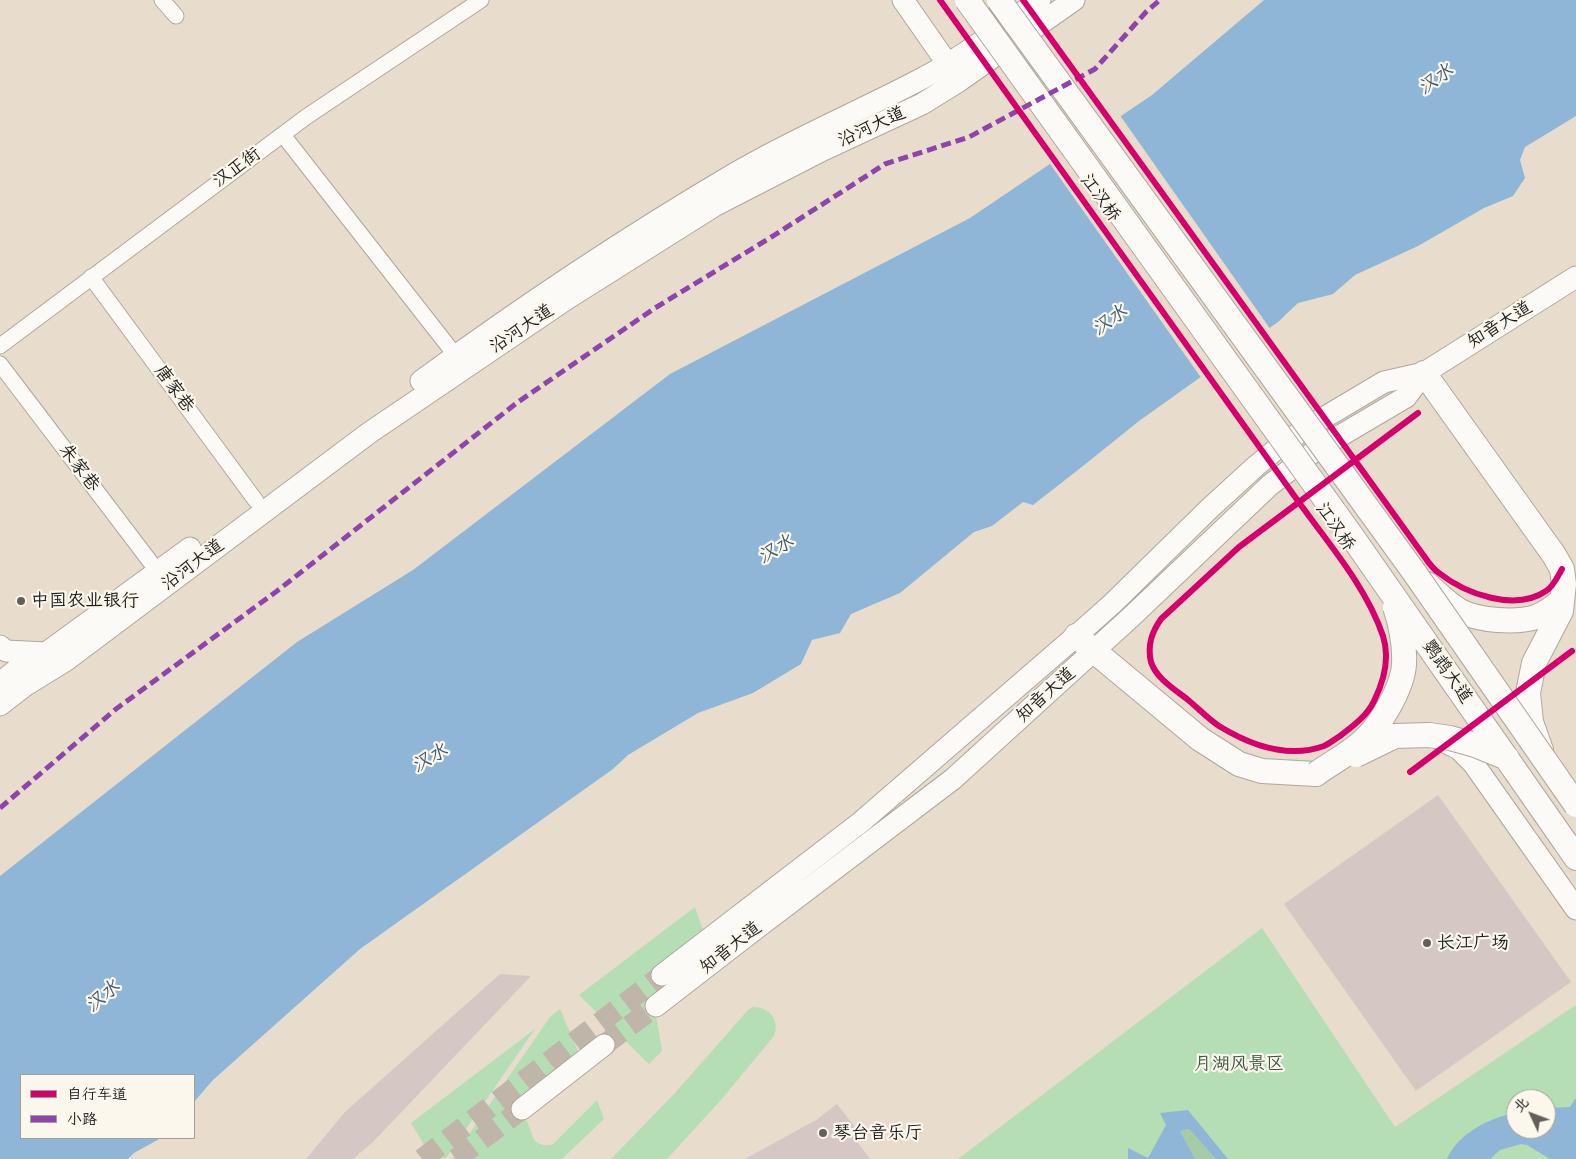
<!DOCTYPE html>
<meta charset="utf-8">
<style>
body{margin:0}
#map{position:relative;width:1576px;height:1159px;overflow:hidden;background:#e8dccc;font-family:"Shantell Sans","LXGW WenKai TC",sans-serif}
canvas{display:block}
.legend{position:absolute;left:20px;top:1074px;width:175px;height:65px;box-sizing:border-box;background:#fbf7ec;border:1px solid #a29f99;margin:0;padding:6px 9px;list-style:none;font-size:15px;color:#1c1c1c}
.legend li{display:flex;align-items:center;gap:10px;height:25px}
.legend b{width:25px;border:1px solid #a29f99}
.north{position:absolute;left:1506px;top:1089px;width:50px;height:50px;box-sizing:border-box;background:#fbf7ec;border:1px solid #a29f99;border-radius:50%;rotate:313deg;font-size:14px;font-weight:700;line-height:20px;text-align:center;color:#1c1c1c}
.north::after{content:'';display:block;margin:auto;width:18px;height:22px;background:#635f5a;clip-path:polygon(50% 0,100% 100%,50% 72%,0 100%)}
</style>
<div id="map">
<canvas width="1576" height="1159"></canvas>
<ul class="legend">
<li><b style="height:6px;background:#d6006c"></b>自行车道</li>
<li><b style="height:6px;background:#8e44ad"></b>小路</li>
</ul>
<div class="north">北</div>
</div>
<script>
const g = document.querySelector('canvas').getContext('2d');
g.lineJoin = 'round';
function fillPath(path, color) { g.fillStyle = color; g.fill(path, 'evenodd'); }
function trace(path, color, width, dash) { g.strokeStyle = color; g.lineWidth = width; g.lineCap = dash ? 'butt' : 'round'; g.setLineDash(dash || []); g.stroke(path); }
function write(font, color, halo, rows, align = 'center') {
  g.font = font + ' "Shantell Sans","LXGW WenKai TC",sans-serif'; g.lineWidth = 4.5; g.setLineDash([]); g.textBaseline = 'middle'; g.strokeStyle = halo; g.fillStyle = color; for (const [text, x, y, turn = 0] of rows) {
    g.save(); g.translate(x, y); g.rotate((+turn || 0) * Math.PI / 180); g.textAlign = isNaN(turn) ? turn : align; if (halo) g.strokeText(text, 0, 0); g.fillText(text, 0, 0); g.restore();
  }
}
const green = new Path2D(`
 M 695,907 L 704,933 L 662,975 L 658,996 L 656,1015 L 662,1051 L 649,1064 L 579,995 Z
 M 1262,928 L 1395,1127 L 1576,1005 L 1576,1159 L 958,1159 ZM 1516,1099 L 1546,1099 L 1546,1129 L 1516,1129 Z
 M 753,1007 C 770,1007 780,1020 774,1036 L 721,1100 L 667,1159 L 611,1159 L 675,1093 L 748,1010 Z
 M 560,1009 L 579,1054 L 521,1105 L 534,1140 C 539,1145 547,1147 553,1144 L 597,1100 L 604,1119 L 562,1159 L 452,1159 L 550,1017 Z
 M 535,1029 L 446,1158 L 433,1159 L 411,1123 Z`);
const forest = new Path2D(`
 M 1189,1129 L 1216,1159 L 1195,1159 L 1180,1131 Z`);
const water = new Path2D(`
 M 1264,0 L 1576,0 L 1576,116 L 1525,147 L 1520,160 L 1525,178 L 1513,196 L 1484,208 L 1418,246 L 1355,275 L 1333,294 L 1298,303 L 1278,322 L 1139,421 L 1083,466 L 1033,505 L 1023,502 L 992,526 L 974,532 L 900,593 L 851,614 L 840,633 L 812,640 L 801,664 L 753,693 L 698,713 L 628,755 L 613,769 L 360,949 L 213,1080 L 194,1102 L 194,1075 L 21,1075 L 21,1138 L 161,1138 L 134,1153 L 128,1159 L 0,1159 L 0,876 L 297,642 L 413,570 L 670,374 L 970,218 L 1152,95 Z
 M 1575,1099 L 1576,1099 L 1576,1159 L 1550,1159 L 1527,1145 L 1521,1144 L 1500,1150 L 1490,1159 L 1447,1159 C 1459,1132 1489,1119 1516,1112 L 1516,1129 L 1546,1129 L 1546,1108 L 1570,1107 Z
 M 1188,1110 L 1228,1159 L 1216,1159 L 1189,1129 L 1180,1131 L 1195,1159 L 1128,1159 L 1128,1148 L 1148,1158 L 1166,1125 L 1160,1113 Z`);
const pier = new Path2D(`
 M 1119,114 L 1271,330 L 1202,379 L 1048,161 Z`);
const building = new Path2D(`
 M 1438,795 L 1571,982 L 1416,1091 L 1284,904 Z
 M 500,974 L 531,976 L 373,1142 L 353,1159 L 306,1159 L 345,1112 Z
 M 837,1104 L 858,1131 L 852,1135 L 870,1159 L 745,1159 L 816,1120 Z`);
const secondaryTunnel = new Path2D(`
 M 604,1045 L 656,1006
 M 422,1159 L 662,975
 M 456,1159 L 522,1109`);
const street = new Path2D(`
 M 162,0 L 176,16
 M 283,135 L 456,356
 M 91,277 L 256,501
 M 0,346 L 306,117 L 481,0
 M 0,364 L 158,572`);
const secondary = new Path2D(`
 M 903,0 L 956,76
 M 421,381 C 522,307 627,237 734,174 C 795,138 861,111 923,78 C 964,57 1002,26 1040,0
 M 0,646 L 6,651 L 46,653
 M 0,683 L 16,670 L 46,653 L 190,548
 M 0,705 L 26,685 L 65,661 L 369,433 L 568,298 L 714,206 L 823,150 L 922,104 L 959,81 L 1074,0
 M 1441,740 L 1459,749 L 1473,763 L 1576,909
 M 662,975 L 861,822 L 1076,636 L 1112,604 L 1210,508 L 1256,466 L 1279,447 L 1300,432 L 1384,382 L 1424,373 L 1576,277
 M 656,1006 L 749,934 L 953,779 L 1131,617 L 1270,485 L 1316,450 L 1406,397 L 1424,373
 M 522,1109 L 604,1045`);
const primary = new Path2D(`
 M 1424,373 L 1554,555 L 1562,569 L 1564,584 L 1561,611 L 1534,663 L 1528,693 L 1531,722 L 1541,750
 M 1427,584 C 1438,594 1448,604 1460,611 C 1479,621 1516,623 1536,617 C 1546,613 1554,607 1562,600
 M 1076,636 L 1200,739 L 1239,764 L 1262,771 L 1316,774
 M 1565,842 L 1576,858`);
const primaryBridge = new Path2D(`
 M 967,0 L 1351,535 L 1565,842
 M 999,0 L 1414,572 L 1576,805
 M 1356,755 L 1395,736 L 1429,735 L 1450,738 L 1475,745 L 1507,758
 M 1316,774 C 1331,763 1349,754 1363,741 C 1380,726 1403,687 1404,664 C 1405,645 1401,625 1395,607`);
const quiet = new Path2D(`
 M 0,808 L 116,709 L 277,591 L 518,402 L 655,308 L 773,236 L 885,164 L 969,137 L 1095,69 L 1146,12 L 1160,0`);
const cycleway = new Path2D(`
 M 940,0 L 1298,501 C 1328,543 1366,586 1383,636 C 1390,658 1384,681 1374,701 C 1367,716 1353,726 1340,736 C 1335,739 1329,744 1324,746 C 1288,759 1250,745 1219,726 C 1208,719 1198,708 1187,699 C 1174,689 1156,678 1151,662 C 1147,645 1152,632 1161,619 L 1239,547 L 1418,413
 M 1023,0 L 1424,556 C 1428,562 1433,569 1439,573 C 1466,594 1515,612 1546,591 C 1553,587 1558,576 1562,569
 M 1410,772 L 1572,651`);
const markers = [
 [21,601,5,"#635f5a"],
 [1427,943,5,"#635f5a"],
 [823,1133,5,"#635f5a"]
];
const streetNames = [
 ["沿河大道",872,127,-25],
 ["汉正街",237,168,-36],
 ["江汉桥",1100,198,54],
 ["知音大道",1500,325,-32],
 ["沿河大道",522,329,-34],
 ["唐家巷",174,389,54],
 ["朱家巷",79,468,53],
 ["江汉桥",1335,527,55],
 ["沿河大道",193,565,-37],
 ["鹦鹉大道",1447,672,55],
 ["知音大道",1046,695,-42],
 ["知音大道",731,948,-38]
];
const poiNames = [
 ["中国农业银行",31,601],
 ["长江广场",1437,943],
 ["琴台音乐厅",833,1133]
];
const parkNames = [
 ["月湖风景区",1239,1064]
];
const waterNames = [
 ["汉水",1436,80,-36],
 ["汉水",1110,321,-36],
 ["汉水",776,550,-31],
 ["汉水",430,759,-31],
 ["汉水",103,997,-40]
];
fillPath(green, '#b5deb5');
fillPath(forest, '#a6cca7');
fillPath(water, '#8fb6d6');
fillPath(pier, '#e8dccc');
fillPath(building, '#d5c7c3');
trace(secondaryTunnel, '#bfb6a9', 21, [21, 11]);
trace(street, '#afa79d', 17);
trace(secondary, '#afa79d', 23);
trace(primary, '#afa79d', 26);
trace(street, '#fcfaf7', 15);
trace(secondary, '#fcfaf7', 21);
trace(primary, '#fcfaf7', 24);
trace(primaryBridge, '#afa79d', 26, []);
trace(primaryBridge, '#fcfaf7', 24);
trace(quiet, '#8e44ad', 5, [10, 5]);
trace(cycleway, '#d6006c', 6);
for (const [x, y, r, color] of markers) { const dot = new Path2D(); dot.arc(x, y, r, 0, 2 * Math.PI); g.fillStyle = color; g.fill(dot); trace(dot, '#fbf7ec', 2); }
write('18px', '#1c1c1c', '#fbf7ec', streetNames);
write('18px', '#1c1c1c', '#fbf7ec', poiNames, 'left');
write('18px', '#3d5744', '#fbf7ec', parkNames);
write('italic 19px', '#3f5a72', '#fbf7ec', waterNames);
</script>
